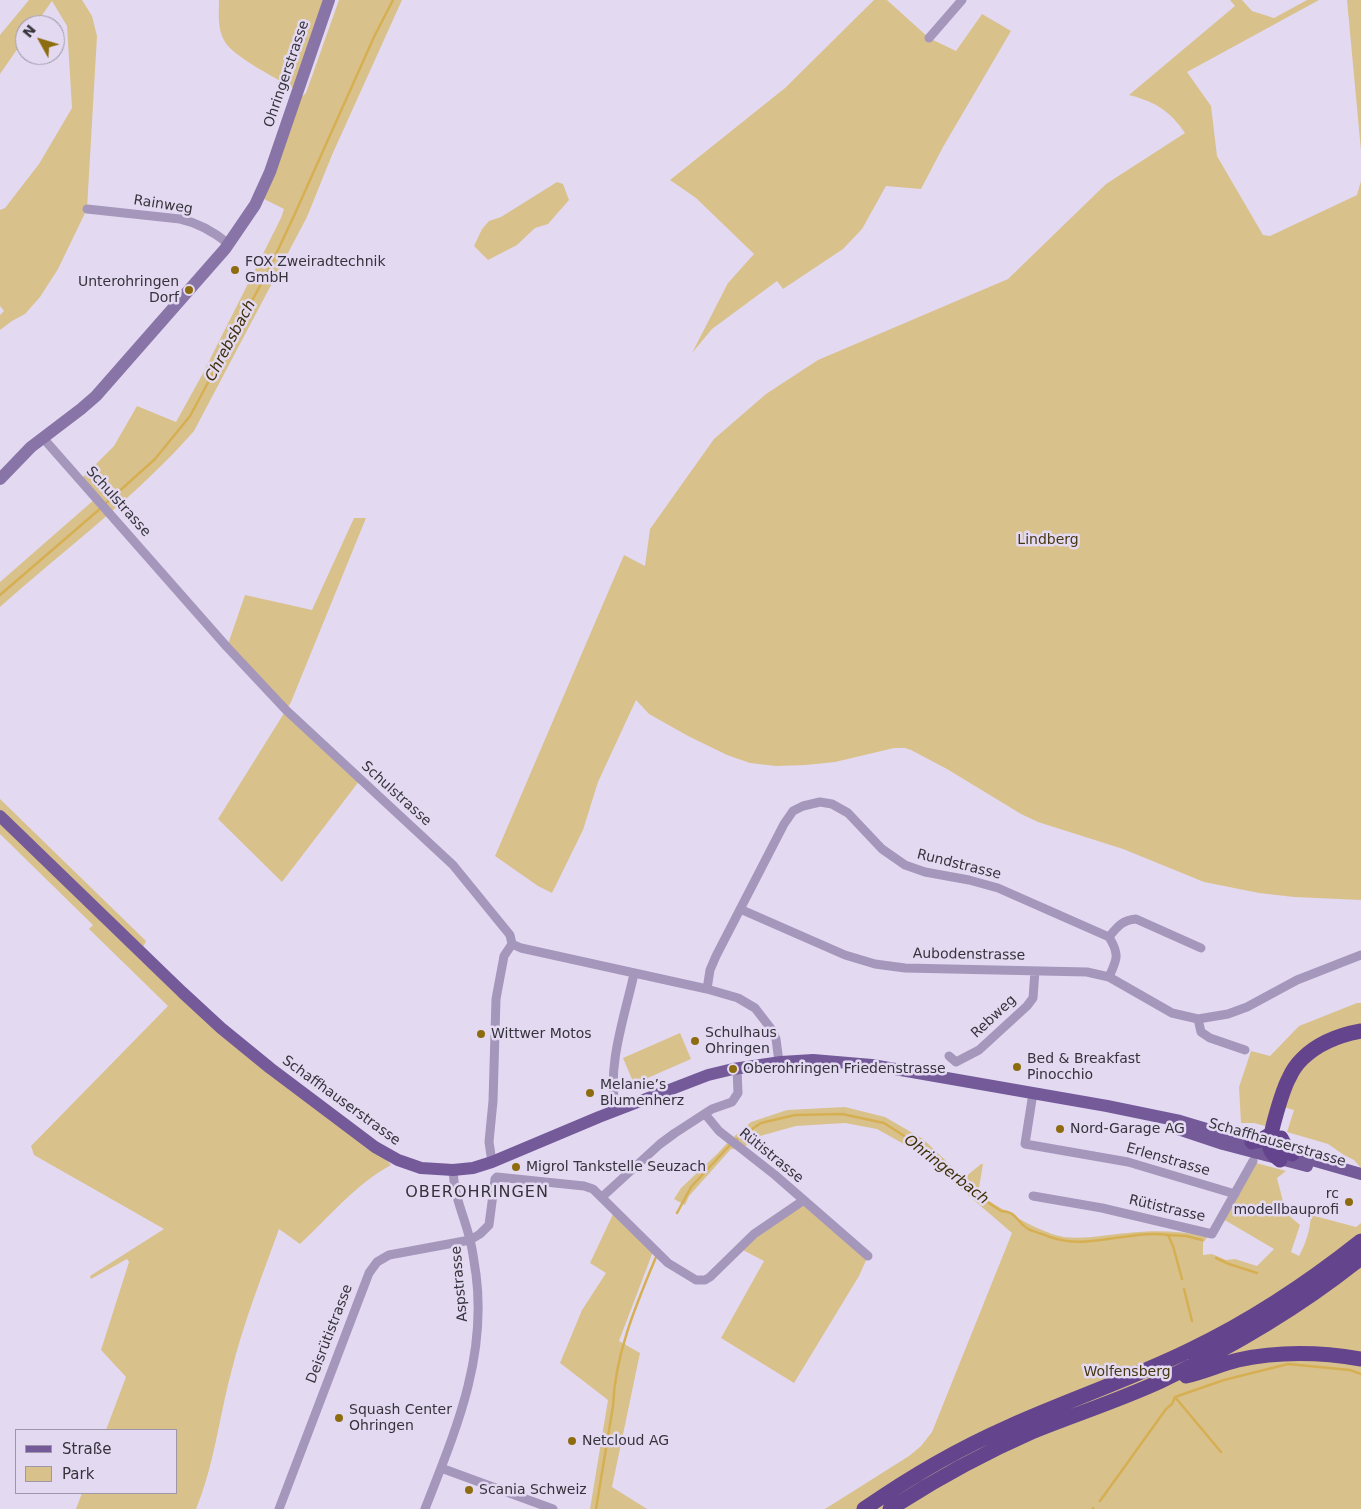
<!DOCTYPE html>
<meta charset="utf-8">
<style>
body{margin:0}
#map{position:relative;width:1361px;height:1509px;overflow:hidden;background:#e3daf2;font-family:"DejaVu Sans",sans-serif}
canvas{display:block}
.legend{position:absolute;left:15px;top:1429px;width:162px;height:65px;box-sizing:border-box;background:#e3daf2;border:1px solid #9e97a9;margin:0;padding:6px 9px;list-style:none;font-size:15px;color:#36333c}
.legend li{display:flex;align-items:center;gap:10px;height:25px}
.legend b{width:25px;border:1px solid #9e97a9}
.north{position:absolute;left:15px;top:15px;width:50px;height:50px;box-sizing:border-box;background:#e3daf2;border:1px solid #9e97a9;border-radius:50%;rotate:309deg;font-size:14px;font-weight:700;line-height:20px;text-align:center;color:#36333c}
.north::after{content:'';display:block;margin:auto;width:18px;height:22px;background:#8d6c0f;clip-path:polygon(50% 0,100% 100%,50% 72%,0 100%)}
</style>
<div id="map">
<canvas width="1361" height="1509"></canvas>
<ul class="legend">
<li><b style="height:6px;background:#755a9a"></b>Straße</li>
<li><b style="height:14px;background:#d9c18c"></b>Park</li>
</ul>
<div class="north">N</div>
</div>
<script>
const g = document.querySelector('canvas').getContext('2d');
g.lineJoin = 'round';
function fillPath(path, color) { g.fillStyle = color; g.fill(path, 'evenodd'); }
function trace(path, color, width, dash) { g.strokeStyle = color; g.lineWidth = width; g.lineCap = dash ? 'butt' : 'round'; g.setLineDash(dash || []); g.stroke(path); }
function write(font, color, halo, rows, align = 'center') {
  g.font = font + ' "DejaVu Sans",sans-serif'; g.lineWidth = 5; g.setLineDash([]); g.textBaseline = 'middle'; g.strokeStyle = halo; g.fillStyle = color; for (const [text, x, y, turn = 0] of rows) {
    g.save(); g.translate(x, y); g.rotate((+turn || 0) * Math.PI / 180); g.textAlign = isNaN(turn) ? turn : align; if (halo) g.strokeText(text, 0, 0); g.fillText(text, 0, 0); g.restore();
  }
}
const green = new Path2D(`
 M 29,0 L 82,0 L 92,16 L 97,36 L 87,209 L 58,269 L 40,297 L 25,314 L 12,321 L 0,330 L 0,315 L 4,311 L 0,306 L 0,210 L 5,208 L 39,164 L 72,108 L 67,26 L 52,1 L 35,25 L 25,25 L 25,38 L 0,74 L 0,35 Z
 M 219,0 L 329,0 L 297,90 L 289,86 C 274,77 233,56 225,42 C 217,29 219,14 219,0 Z
 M 339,0 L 402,0 L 332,155 L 307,217 L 194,431 C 136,497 65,549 0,607 L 0,582 L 95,499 L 80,480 L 114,446 L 137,406 L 176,422 L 202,375 L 281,218 L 284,209 L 262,198 L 298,100 L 306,93 Z
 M 874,0 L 887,0 L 929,38 L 956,51 L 982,14 L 1011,31 L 943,147 L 921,189 L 886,186 L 862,229 L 843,249 L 783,289 L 777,281 L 712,329 L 692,353 L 728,283 L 754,254 L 696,198 L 670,180 L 785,88 Z
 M 1230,0 L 1242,0 L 1252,11 L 1274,18 L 1307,0 L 1319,0 L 1187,72 L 1211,106 L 1217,156 L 1263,235 L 1270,236 L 1357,195 L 1361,181 L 1361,900 L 1294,897 L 1259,893 L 1204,882 L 1123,849 L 1038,822 L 1021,814 L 947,769 L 911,750 L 905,748 L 894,748 L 835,762 L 806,765 L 776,766 L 750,763 L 727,755 L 688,736 L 649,714 L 636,700 L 598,782 L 583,830 L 552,893 L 538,886 L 495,856 L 624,555 L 645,566 L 650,529 L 714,439 L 766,394 L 818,360 L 1008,279 L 1106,184 L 1185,133 C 1170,111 1156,102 1129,95 L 1235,6 Z
 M 1347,0 L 1361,0 L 1361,151 Z
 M 557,182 L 563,184 L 569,200 L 548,224 L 535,228 L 517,245 L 488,260 L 474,246 L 482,229 L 489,221 L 501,217 Z
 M 354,518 L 366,518 L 291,702 L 286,710 L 360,780 L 282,882 L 218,819 L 286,710 L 227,647 L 245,595 L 312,610 Z
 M 0,799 L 146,941 L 143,947 L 200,1010 L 375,1147 L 391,1165 C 356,1184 329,1217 300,1244 L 279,1229 C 262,1276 243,1324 231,1373 C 219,1418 214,1466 196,1509 L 76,1509 L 82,1493 L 176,1493 L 176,1430 L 106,1430 L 126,1377 L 101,1350 L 129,1262 L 127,1259 L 91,1279 L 90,1276 L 164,1229 L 34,1155 L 31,1146 L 168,1006 L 89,929 L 93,925 L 0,834 Z
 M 1357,1003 L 1361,1003 L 1361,1168 L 1354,1160 L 1344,1155 L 1328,1144 L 1287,1132 L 1294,1110 L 1276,1105 L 1269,1127 L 1254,1123 L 1241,1123 L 1239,1087 L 1251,1051 L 1270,1056 L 1299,1026 Z
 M 680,1033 L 691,1059 L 634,1084 L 623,1058 Z
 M 845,1107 L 885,1117 L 923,1139 L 964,1178 L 981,1164 L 983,1164 L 978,1194 C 1002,1209 1025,1224 1052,1234 C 1075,1242 1103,1235 1127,1233 C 1154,1230 1181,1231 1208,1236 L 1203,1243 L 1203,1255 L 1212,1254 L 1226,1260 L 1235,1259 L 1257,1266 L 1274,1249 L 1223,1219 L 1256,1163 L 1286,1171 L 1277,1178 L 1286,1213 L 1300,1225 L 1291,1252 L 1299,1256 C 1306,1243 1310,1230 1311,1215 L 1356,1227 L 1361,1223 L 1361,1509 L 825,1509 L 909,1456 L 921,1446 L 932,1432 L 1012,1233 L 918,1152 L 877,1129 L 845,1123 L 796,1126 L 760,1136 L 741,1149 L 731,1149 L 689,1196 L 685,1205 L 674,1199 L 681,1188 L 718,1153 L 730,1140 L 751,1122 L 787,1110 Z
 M 1288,1141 L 1330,1153 L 1352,1167 L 1298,1150 Z
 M 804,1200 L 868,1256 L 859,1276 L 794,1383 L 721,1338 L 764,1261 L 739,1248 Z
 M 615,1210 L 654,1249 L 619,1341 L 640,1353 L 612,1487 L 647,1509 L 590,1509 L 608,1400 L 560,1363 L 582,1310 L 606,1273 L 590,1263 Z`);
const stream = new Path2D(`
 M 105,504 L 155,459 L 190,416 L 268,271 L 293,218 L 374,37 L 393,0
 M 0,595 L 101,508
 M 737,1139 L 761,1123 L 795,1115 L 842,1114 L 884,1123 L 923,1148 L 969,1190 L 1001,1211 C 1018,1212 1016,1222 1028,1229 C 1034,1232 1043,1234 1050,1237 C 1088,1251 1130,1229 1168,1235 L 1173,1246 L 1182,1279
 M 677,1213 L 691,1187 L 730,1145
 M 1169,1235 L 1186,1236 L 1202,1240
 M 1216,1258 L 1229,1264 L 1257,1273
 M 1184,1289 L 1192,1321
 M 1221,1452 L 1175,1397 L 1224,1380 L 1288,1364 L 1350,1370 L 1361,1374
 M 1100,1501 L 1166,1409 L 1172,1404 L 1175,1397
 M 596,1509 L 613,1406 C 615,1354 636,1305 656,1257
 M 1093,1509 L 1093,1508`);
const street = new Path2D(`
 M 929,38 L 962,0
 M 87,209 L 180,219 C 199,223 214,232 229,244
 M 43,438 L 227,647 L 286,710 L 453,865 L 510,935 L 512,944 L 521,948 L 707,989 L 738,998 L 755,1008 L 772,1030 L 776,1039 L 779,1062
 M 740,909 L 845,955 L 875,964 L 905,968 L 1087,972 L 1109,977 L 1172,1013 L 1198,1019 L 1228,1014 L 1247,1007 L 1297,980 L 1361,955
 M 1109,937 C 1117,927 1122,920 1136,919 L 1201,948
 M 707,989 L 710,970 L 716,956 L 784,824 L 793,811 L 803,806 L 820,802 L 832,804 L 848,813 L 882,849 L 905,865 L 925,872 L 969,880 L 998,888 L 1109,937 C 1120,955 1117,959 1109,977
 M 1198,1019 L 1201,1032 L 1210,1038 L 1245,1050
 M 949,1056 L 956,1062 L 979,1050 L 1027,1006 L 1033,998 L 1035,971
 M 1033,1093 L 1025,1144 L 1128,1162 L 1235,1194
 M 616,1110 C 606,1068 625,1015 634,974
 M 705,1114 L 719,1131 L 775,1175 L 868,1256
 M 492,1162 L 489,1142 L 493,1101 L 496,999 L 504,956 L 512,944
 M 1033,1196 L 1102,1208 L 1212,1234 L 1253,1161
 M 602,1197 L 660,1144 L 675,1133 L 712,1109 L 732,1102 L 738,1093 L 737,1069
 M 441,1468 L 553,1509
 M 279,1509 L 369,1273 L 377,1262 L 389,1255 L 470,1240 L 480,1234 L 489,1225 L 495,1179 L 497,1177 L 584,1186 L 593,1189 L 668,1263 L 696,1280 L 705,1280 L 710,1277 L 754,1234 L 804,1200
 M 425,1509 C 455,1432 487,1359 476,1274 C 474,1263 473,1251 470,1240 C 464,1215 454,1197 453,1170`);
const secondary = new Path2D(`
 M 0,479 L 31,447 L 81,409 L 96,396 L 225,249 L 255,205 L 270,172 L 329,0`);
const primary = new Path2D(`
 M 0,816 L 182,992 L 221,1028 L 270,1068 L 375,1147 L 398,1160 L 421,1168 L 453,1170 L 473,1168 L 492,1162 L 599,1117 L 708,1075 L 733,1069 L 781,1062 L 813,1060 L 872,1065 L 1107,1106 L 1180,1121 L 1260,1145
 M 1172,1127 L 1223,1144 L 1307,1166
 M 1284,1152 L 1361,1174`);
const highway = new Path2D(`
 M 1281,1138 L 1287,1149 L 1292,1154
 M 1252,1142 L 1261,1140 L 1271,1134
 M 1280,1160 C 1276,1157 1271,1153 1270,1148 C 1268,1137 1283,1089 1289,1078 C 1292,1071 1297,1064 1302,1059 C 1318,1043 1339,1035 1361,1031
 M 1186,1376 C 1204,1372 1221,1364 1238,1360 C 1279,1351 1320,1352 1361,1359
 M 864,1509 C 910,1477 958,1449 1008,1427 C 1068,1400 1131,1379 1190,1350 C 1251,1321 1308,1283 1361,1241
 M 890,1509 C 936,1479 984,1453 1034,1431 C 1076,1414 1120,1400 1161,1381 C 1232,1347 1300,1307 1361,1258`);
const markers = [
 [235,270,5,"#8d6c0f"],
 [189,290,5,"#8d6c0f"],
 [481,1034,5,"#8d6c0f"],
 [695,1041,5,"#8d6c0f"],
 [1017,1067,5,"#8d6c0f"],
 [733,1069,5,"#8d6c0f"],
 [590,1093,5,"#8d6c0f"],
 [1060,1129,5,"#8d6c0f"],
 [516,1167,5,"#8d6c0f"],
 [1349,1202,5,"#8d6c0f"],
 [339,1418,5,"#8d6c0f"],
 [572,1441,5,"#8d6c0f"],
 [469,1490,5,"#8d6c0f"]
];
const streetNames = [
 ["Ohringerstrasse",287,74,-71],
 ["Rainweg",163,205,9],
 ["Schulstrasse",118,502,48],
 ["Schulstrasse",396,794,42],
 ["Rundstrasse",959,865,14],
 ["Aubodenstrasse",969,955,1],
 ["Rebweg",994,1017,-43],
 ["Schaffhauserstrasse",341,1101,36],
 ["Schaffhauserstrasse",1277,1143,16],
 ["Rütistrasse",771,1156,39],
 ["Erlenstrasse",1168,1160,16],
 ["Rütistrasse",1167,1209,13],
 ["Aspstrasse",460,1284,-95],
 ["Deisrütistrasse",330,1334,-69]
];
const poiNames = [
 ["FOX Zweiradtechnik",245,262],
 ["GmbH",245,278],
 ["Unterohringen",179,282,"right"],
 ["Dorf",179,298,"right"],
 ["Schulhaus",705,1033],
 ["Ohringen",705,1049],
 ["Wittwer Motos",491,1034],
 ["Bed & Breakfast",1027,1059],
 ["Pinocchio",1027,1075],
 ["Oberohringen Friedenstrasse",743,1069],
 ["Melanie’s",600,1085],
 ["Blumenherz",600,1101],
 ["Nord-Garage AG",1070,1129],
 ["Migrol Tankstelle Seuzach",526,1167],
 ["rc",1339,1194,"right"],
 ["modellbauprofi",1339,1210,"right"],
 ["Squash Center",349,1410],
 ["Ohringen",349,1426],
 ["Netcloud AG",582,1441],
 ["Scania Schweiz",479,1490]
];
const parkNames = [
 ["Lindberg",1048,540],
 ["Wolfensberg",1127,1372]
];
const waterNames = [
 ["Chrebsbach",231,341,-62],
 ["Ohringerbach",946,1170,38]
];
const quarterNames = [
 ["OBEROHRINGEN",477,1193]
];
fillPath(green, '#d9c18c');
trace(stream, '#d6af53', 2.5);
trace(street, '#a597bb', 9);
trace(secondary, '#8974a8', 12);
trace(primary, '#755a9a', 12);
trace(highway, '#64448d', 15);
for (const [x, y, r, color] of markers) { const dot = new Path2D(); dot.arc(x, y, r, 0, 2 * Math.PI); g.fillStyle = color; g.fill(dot); trace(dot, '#e3daf2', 2); }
write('14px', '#36333c', '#e3daf2', streetNames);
write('14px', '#36333c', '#e3daf2', poiNames, 'left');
write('14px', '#473710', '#e3daf2', parkNames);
write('italic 15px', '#3d2d04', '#e3daf2', waterNames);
g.letterSpacing = '1px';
write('16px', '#36333c', '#e3daf2', quarterNames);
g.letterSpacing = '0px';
</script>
